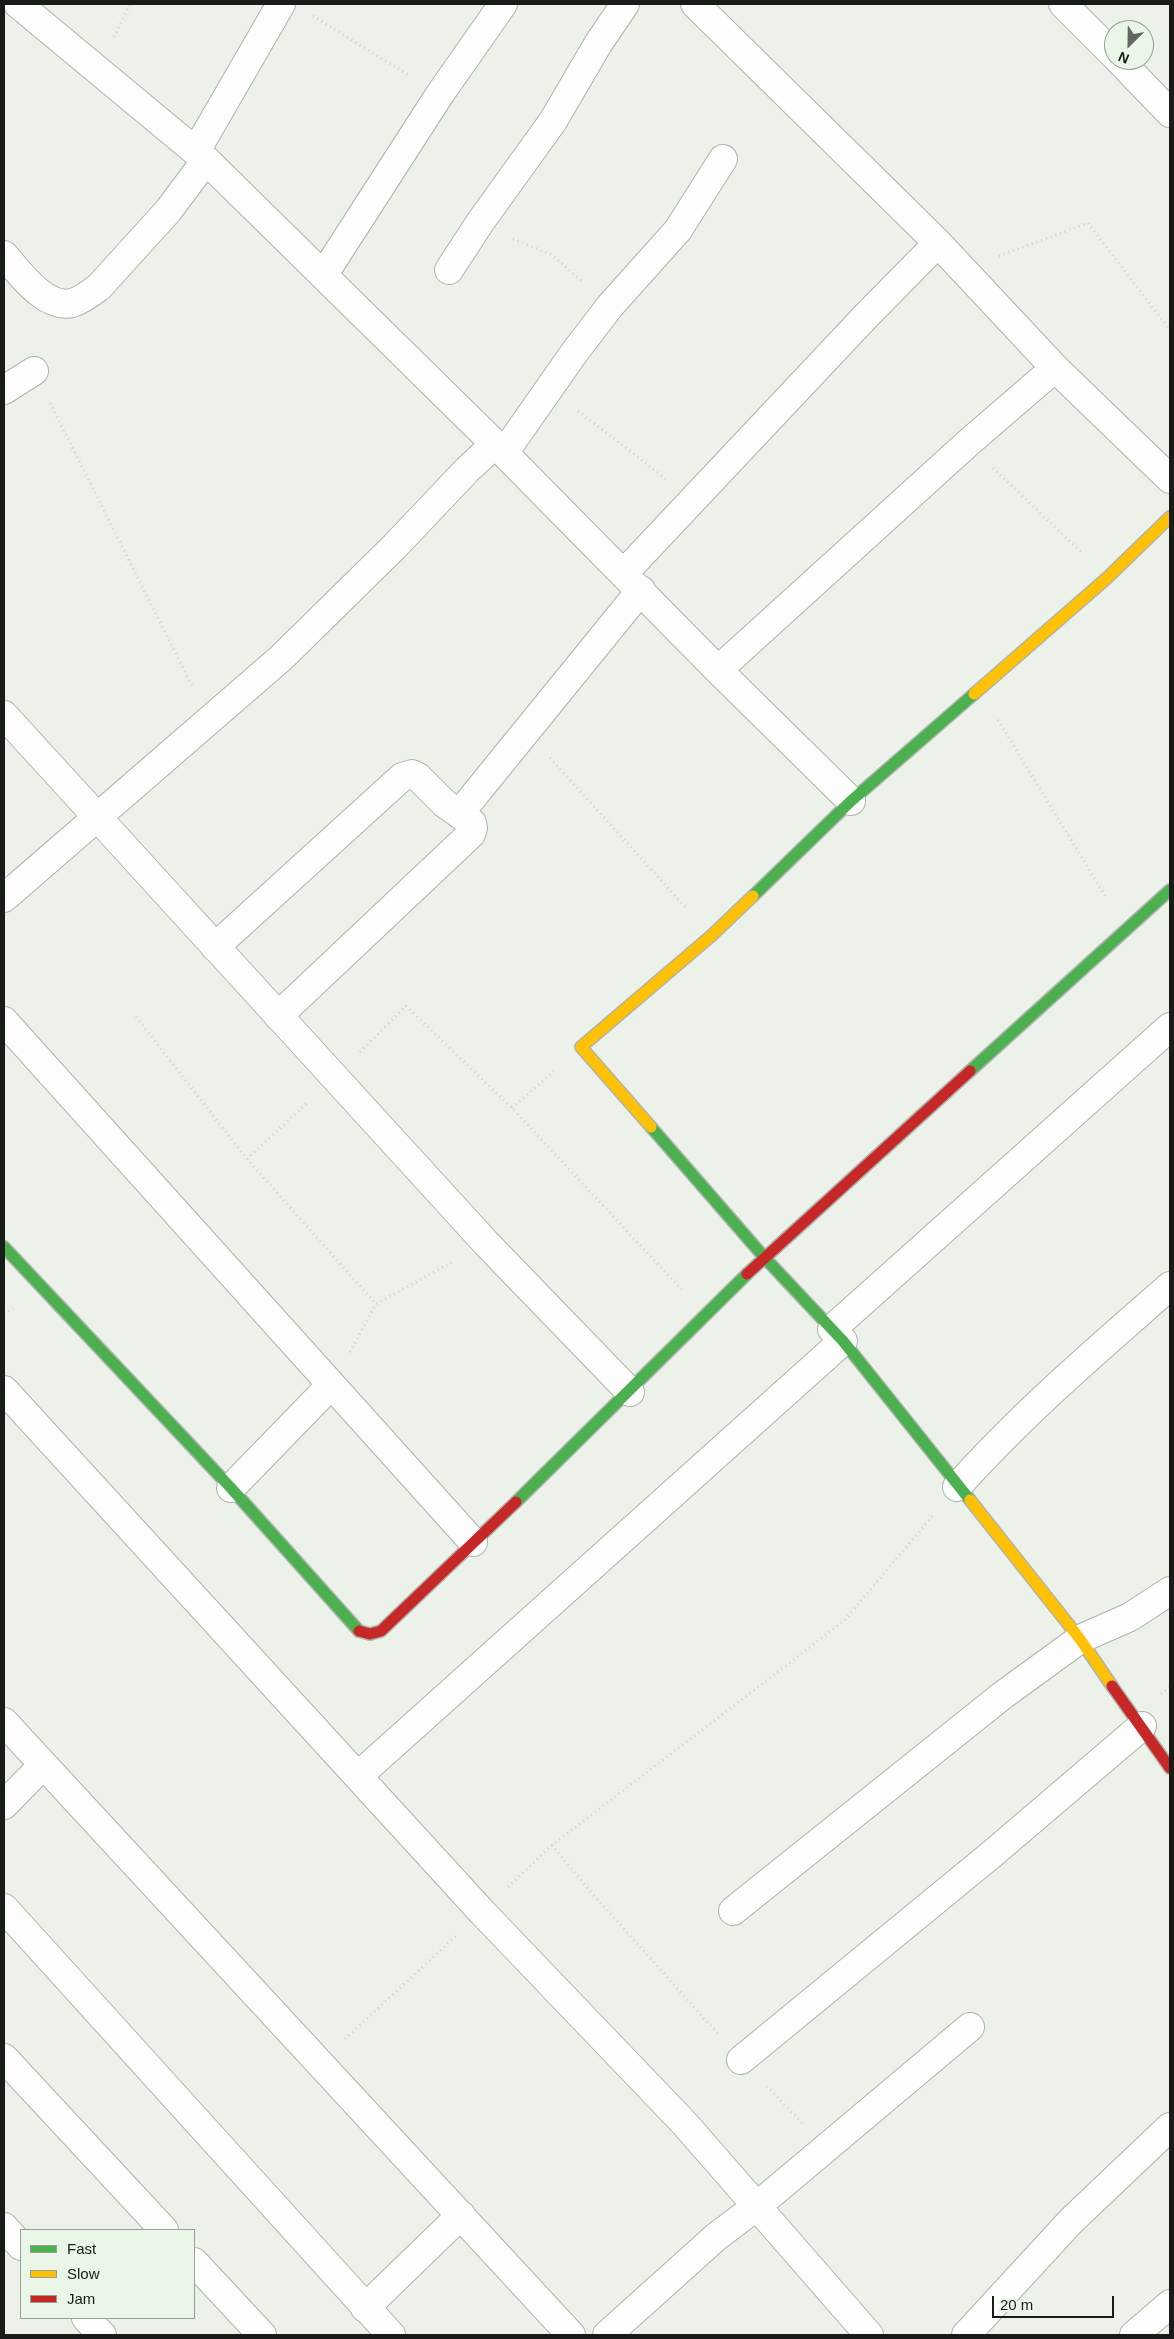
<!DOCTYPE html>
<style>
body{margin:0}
#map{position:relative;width:1174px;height:2339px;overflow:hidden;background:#ecf2ea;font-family:Helvetica,sans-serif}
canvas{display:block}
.frame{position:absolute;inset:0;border:5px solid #181c17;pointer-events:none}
.legend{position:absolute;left:20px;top:2229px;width:175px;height:90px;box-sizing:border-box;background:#eaf6e7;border:1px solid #969f94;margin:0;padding:6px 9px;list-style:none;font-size:15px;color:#181c17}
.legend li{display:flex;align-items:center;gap:10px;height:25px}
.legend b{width:25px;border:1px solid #969f94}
.north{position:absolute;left:1104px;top:20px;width:50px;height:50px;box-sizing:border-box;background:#eaf6e7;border:1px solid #969f94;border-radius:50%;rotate:203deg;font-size:14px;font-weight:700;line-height:20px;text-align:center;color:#181c17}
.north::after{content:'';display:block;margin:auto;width:18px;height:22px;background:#626761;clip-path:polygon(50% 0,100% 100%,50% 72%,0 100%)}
.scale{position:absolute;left:992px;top:2296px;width:122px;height:22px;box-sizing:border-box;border:2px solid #181c17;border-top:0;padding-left:6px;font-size:15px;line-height:18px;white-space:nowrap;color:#181c17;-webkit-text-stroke:4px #eaf6e7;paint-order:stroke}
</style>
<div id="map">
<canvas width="1174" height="2339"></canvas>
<div class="frame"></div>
<ul class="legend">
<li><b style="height:6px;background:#4caf50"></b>Fast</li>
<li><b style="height:6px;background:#ffc107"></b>Slow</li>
<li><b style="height:6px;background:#c62828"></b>Jam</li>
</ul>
<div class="north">N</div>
<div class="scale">20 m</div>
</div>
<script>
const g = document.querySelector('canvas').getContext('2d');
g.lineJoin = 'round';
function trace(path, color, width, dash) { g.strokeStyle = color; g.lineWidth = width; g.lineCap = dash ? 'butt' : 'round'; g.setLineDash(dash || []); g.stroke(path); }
const path = new Path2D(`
 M 313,16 L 410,76
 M 114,37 L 130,4
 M 513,239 L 552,255 L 583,282
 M 999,256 L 1088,223 L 1170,330
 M 50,403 L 193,688
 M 578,411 L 666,479
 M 993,468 L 1082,553
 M 998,720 L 1107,899
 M 550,758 L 687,909
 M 136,1017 L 247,1159 L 376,1304
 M 360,1052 L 406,1006 L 512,1108 L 682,1290
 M 512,1108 L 554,1071
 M 247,1159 L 308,1102
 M 4,1314 L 13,1308
 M 350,1352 L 376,1304 L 454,1261
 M 1161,1694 L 1170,1687
 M 552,1845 L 591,1892 L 718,2034
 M 508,1887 L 552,1845 L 844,1621 L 934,1514
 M 345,2039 L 456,1936
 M 767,2086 L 802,2123`);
const street = new Path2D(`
 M 18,4 L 206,160 L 504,453 L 718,670 L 851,801
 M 695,4 L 938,243 L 1055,368 L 1170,479
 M 1063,4 L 1114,55
 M 1119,60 L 1170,113
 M 196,151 L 281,4
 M 4,255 C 20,273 45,309 72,303 C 82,300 91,293 99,287 L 168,211 L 206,160
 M 449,270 L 481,221 L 553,121 L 598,44 L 625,4
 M 324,274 L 440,94 L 503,4
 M 4,390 L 34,371
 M 504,453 L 574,353 L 610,306 L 678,230 L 723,159
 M 624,573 L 867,315 L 938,243
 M 718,670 L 968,443 L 1055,368
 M 4,715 L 486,1243 L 630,1392
 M 459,814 L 641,590
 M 4,898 L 281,658 L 395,546 L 467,470 L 495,444
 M 215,947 L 402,777 L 412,774 L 418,777 L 444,803 L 472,823 L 473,828 L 471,834 L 278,1016
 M 4,1021 L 473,1542
 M 832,1329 L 1170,1027
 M 4,1390 L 482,1912 L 685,2124 L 869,2335
 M 957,1487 C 1023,1413 1096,1351 1170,1286
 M 231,1488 L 331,1385
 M 4,1722 L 571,2335
 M 358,1776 L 843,1341
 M 4,1805 L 43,1765
 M 4,1908 L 391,2335
 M 733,1911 L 1003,1695 L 1080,1639 L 1130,1617 L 1170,1591
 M 4,2058 L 164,2230
 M 741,2060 L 992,1854 L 1142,1726
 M 4,2227 L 21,2246
 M 194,2262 L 262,2335
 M 365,2308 L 461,2215
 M 86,2318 L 102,2335
 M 607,2335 L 716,2237 L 757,2206 L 970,2027
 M 966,2335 L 1071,2221 L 1170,2127
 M 1134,2335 L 1170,2304`);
const fast = new Path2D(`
 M 753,896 L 851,801 L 974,694
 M 970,1071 L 1170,890
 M 651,1127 L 764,1257 L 843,1341 L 970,1500
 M 4,1247 L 231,1488 L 359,1631
 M 516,1502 L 747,1274`);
const slow = new Path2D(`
 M 974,694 L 1107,578 L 1170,517
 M 651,1127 L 581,1047 L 711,936 L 753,896
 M 970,1500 L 1080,1639 L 1112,1686`);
const jam = new Path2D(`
 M 747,1274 L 970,1071
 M 359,1631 L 370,1634 L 381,1631 L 516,1502
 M 1112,1686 L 1170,1768`);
trace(street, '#aeb3ad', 30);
trace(fast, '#aeb3ad', 14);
trace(slow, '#aeb3ad', 14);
trace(jam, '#aeb3ad', 14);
trace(path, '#cfd1ce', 3, [1, 4]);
trace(street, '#fcfdfc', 28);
trace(fast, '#4caf50', 11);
trace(slow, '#ffc107', 11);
trace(jam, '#c62828', 11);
</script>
